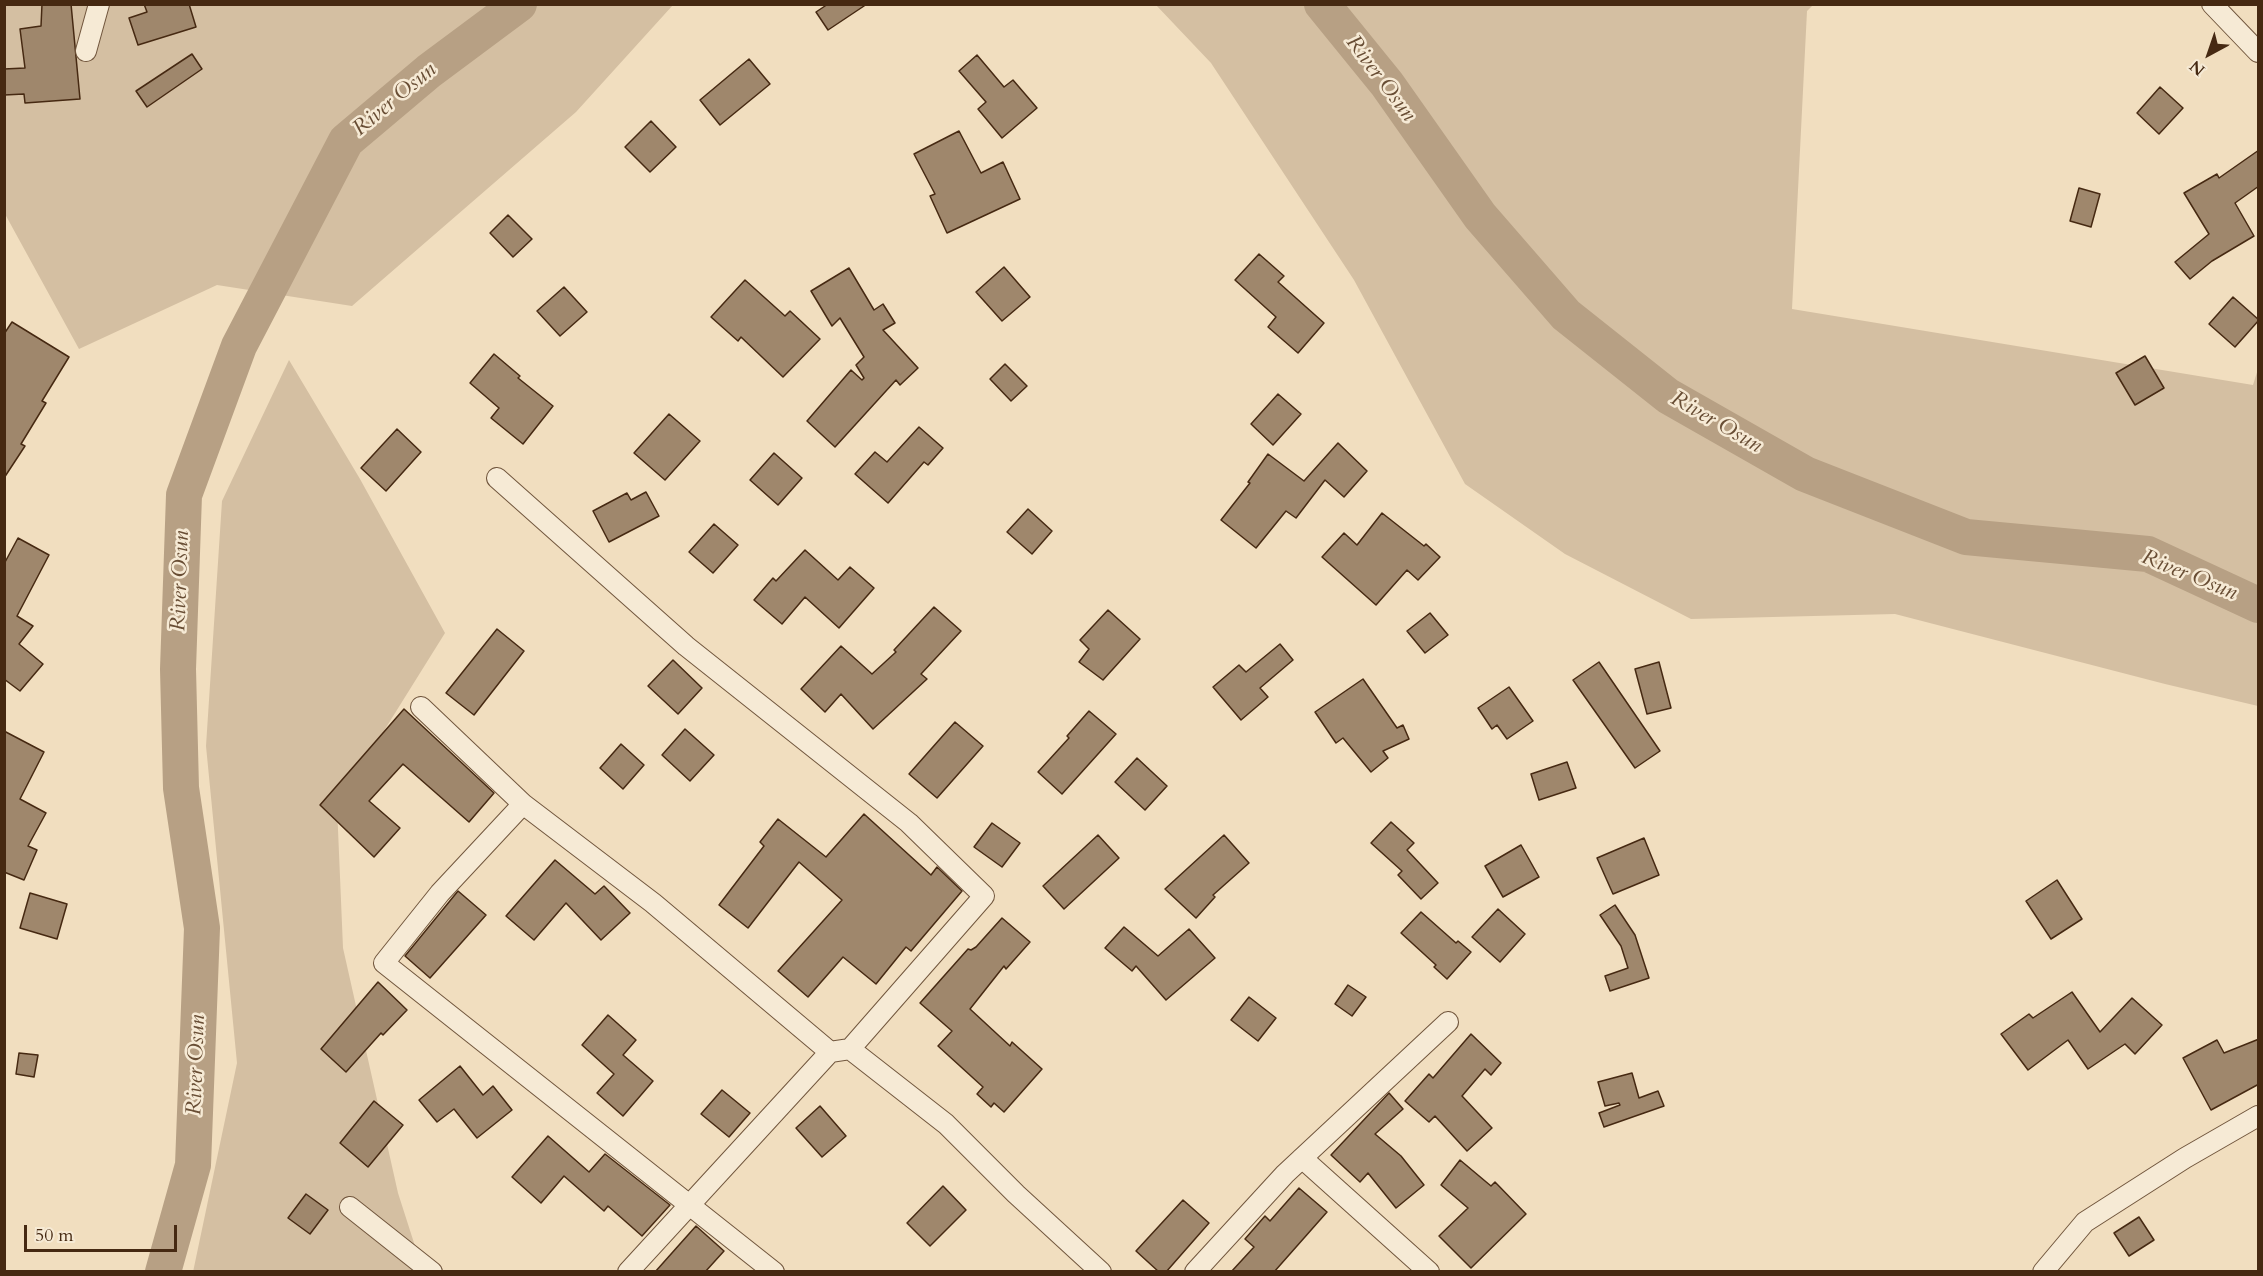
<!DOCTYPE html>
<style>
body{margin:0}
#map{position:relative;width:2263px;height:1276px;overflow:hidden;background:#f1debf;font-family:Cardo,serif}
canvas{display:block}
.frame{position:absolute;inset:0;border:6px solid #462912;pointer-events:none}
.north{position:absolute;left:2179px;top:24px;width:60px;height:60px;-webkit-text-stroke:4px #f6ead5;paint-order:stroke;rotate:220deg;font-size:16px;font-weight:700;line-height:24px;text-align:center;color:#462912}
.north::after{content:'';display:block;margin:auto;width:21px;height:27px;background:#462912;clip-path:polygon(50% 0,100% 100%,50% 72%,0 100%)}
.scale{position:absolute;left:24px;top:1225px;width:153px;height:27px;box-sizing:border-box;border:3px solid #462912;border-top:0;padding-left:8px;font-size:18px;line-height:21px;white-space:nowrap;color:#462912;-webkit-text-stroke:4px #f6ead5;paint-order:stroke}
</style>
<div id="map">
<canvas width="2263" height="1276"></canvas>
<div class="frame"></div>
<div class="north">N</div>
<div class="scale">50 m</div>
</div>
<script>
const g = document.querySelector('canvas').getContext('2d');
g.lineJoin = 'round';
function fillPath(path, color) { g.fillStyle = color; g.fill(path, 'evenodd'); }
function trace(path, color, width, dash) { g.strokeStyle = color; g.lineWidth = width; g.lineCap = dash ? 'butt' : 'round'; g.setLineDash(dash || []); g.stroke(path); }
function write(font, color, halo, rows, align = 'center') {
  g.font = font + ' Cardo,serif'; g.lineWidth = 5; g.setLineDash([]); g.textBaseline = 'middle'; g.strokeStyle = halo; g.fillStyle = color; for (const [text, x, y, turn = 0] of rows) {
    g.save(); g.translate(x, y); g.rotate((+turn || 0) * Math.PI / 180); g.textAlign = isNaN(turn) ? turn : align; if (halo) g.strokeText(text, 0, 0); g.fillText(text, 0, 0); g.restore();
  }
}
const green = new Path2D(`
 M 4,5 L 673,5 L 576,112 L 352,306 L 217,285 L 79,349 L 5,214 Z
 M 1156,5 L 1813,5 L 1807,11 L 1792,309 L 2253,385 L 2258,369 L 2258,706 L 2165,684 L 1895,614 L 1691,619 L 1565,554 L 1465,484 L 1354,280 L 1211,63 Z
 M 289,360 L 360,479 L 445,633 L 337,806 L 343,948 L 398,1193 L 423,1271 L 193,1272 L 237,1063 L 206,746 L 222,501 Z`);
const river = new Path2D(`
 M 1322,4 L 1387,84 L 1480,216 L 1566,315 L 1668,396 L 1805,474 L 1966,537 L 2148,554 L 2258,605
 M 163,1272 L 193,1165 L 202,928 L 181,788 L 178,669 L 184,495 L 239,346 L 346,141 L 429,71 L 519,4`);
const building = new Path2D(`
 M 42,4 L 71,4 L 80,99 L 25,103 L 24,94 L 4,95 L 4,69 L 25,68 L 20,29 L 41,26 Z
 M 144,4 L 189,4 L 196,27 L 138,45 L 129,18 L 147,12 Z
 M 828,4 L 867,4 L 828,30 L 816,12 Z
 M 192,54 L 202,69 L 147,107 L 136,91 Z
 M 977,55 L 1004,87 L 1013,80 L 1037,108 L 1002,138 L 978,109 L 986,102 L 959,71 Z
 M 749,59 L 770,84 L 720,125 L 700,100 Z
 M 2160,87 L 2183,108 L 2159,134 L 2137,113 Z
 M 651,121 L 676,147 L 650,172 L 625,147 Z
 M 959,131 L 981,173 L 1003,162 L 1020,199 L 947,233 L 930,196 L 935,194 L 914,154 Z
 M 2259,150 L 2259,186 L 2235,203 L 2254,236 L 2212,261 L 2190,279 L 2175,262 L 2209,234 L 2184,193 L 2217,174 L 2219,178 Z
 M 2079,188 L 2100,194 L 2091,227 L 2070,221 Z
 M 508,215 L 532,239 L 513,257 L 490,233 Z
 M 1259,254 L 1284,276 L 1278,282 L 1324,323 L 1298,353 L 1268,327 L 1276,317 L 1235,280 Z
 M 1004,267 L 1030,297 L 1002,321 L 976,292 Z
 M 849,268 L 874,310 L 883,304 L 895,323 L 883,330 L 918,368 L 900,385 L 896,380 L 835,447 L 807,421 L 851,370 L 862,380 L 864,378 L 856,365 L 864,357 L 840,318 L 832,326 L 811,291 Z
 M 745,280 L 785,316 L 790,311 L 820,339 L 783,377 L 741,337 L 738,341 L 711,317 Z
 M 564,287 L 587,312 L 560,336 L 537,311 Z
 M 2233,297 L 2259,320 L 2235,347 L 2209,324 Z
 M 12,322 L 69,357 L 42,401 L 46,403 L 21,444 L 25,446 L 4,478 L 4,334 Z
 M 494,354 L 520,376 L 518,378 L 553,406 L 523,444 L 491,418 L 499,408 L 470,383 Z
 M 2145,356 L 2164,388 L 2135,405 L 2116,373 Z
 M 1005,364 L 1027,386 L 1011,401 L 990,379 Z
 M 1278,394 L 1301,414 L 1273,445 L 1251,424 Z
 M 669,414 L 700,441 L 665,480 L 634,453 Z
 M 919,427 L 943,448 L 928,465 L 924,462 L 888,503 L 855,474 L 875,452 L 887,462 Z
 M 397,429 L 421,452 L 386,491 L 361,468 Z
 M 1338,443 L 1367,471 L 1344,497 L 1325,480 L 1296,518 L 1286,511 L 1256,548 L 1221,520 L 1250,483 L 1248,482 L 1268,454 L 1304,481 Z
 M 774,453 L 802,478 L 778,505 L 750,480 Z
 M 646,492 L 659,516 L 609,542 L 593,511 L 627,493 L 631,500 Z
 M 1028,509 L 1052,531 L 1032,554 L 1007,532 Z
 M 1382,513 L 1424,546 L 1426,544 L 1440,557 L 1418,580 L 1407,570 L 1376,605 L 1322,557 L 1344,533 L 1357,545 Z
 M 714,524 L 738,545 L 713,573 L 689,552 Z
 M 18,538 L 49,555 L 17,616 L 33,626 L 19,644 L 43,664 L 20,691 L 4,679 L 4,564 Z
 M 805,550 L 838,580 L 850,567 L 874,588 L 839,628 L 805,597 L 782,624 L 754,600 L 773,578 L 776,581 Z
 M 934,607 L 961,631 L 921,674 L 927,679 L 873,729 L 841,694 L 825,712 L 801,689 L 841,646 L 872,674 L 896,652 L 894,650 Z
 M 1108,610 L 1140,639 L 1103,680 L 1079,662 L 1089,649 L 1080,640 Z
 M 1430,613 L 1448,635 L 1425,653 L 1407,631 Z
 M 497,629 L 524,651 L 474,715 L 446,693 Z
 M 1280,644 L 1293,660 L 1260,688 L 1268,697 L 1241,720 L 1213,687 L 1239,665 L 1246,672 Z
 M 673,660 L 702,688 L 678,714 L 648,686 Z
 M 1599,662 L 1660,751 L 1635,768 L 1573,680 Z
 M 1659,662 L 1671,708 L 1647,714 L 1635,669 Z
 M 1363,679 L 1397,728 L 1403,725 L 1409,739 L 1383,751 L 1388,758 L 1371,772 L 1343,738 L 1336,743 L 1315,712 Z
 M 1509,687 L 1533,721 L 1507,739 L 1497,725 L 1492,729 L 1478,708 Z
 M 404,709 L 494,793 L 469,822 L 403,764 L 369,801 L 400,828 L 374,857 L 320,805 Z
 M 1089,711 L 1116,734 L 1062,794 L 1038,772 L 1069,738 L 1067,736 Z
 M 955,722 L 983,746 L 937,798 L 909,774 Z
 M 685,729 L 714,755 L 690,781 L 662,755 Z
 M 4,731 L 44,752 L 20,799 L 46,813 L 28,846 L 37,850 L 24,880 L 4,872 Z
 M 621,744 L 644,765 L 623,789 L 600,768 Z
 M 1137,758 L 1167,786 L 1145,810 L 1115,782 Z
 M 1567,762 L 1576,788 L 1539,800 L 1531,774 Z
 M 864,814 L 931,875 L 937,867 L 962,891 L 911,951 L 906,947 L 876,984 L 843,957 L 808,997 L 778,971 L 842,900 L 799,862 L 748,928 L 719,905 L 764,846 L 760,842 L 778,819 L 826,857 Z
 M 1391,822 L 1414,843 L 1407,850 L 1438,883 L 1421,899 L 1398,875 L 1402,871 L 1371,843 Z
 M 992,823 L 1020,843 L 1002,867 L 974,847 Z
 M 1098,835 L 1119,858 L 1064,909 L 1043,886 Z
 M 1224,835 L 1249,863 L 1213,895 L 1215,897 L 1196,918 L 1165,889 Z
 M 1644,838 L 1659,875 L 1613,894 L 1597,858 Z
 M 1521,845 L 1539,877 L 1503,897 L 1485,866 Z
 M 555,860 L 595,894 L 604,886 L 630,913 L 601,940 L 566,903 L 534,940 L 506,916 Z
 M 2057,880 L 2082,919 L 2051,939 L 2026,901 Z
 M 458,891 L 486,915 L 430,978 L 405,956 Z
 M 30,893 L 67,904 L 57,939 L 20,928 Z
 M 1615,905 L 1635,935 L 1649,978 L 1610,991 L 1605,976 L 1628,968 L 1621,946 L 1600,915 Z
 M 1498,909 L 1525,934 L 1500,962 L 1472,937 Z
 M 1421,912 L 1456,943 L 1458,941 L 1471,952 L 1447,979 L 1434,967 L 1436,965 L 1401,933 Z
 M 1002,918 L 1030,942 L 1006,969 L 1004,966 L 970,1009 L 1010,1046 L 1012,1042 L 1042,1069 L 1004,1112 L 994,1103 L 991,1107 L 977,1094 L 983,1087 L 938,1046 L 952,1031 L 920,1003 L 968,949 L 971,950 L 976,947 Z
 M 1124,927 L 1158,956 L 1189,929 L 1215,958 L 1166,1000 L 1136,966 L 1132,971 L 1105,948 Z
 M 378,982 L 407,1010 L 383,1035 L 381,1033 L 346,1072 L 321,1049 Z
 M 1348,985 L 1366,997 L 1352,1016 L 1335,1004 Z
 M 2072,992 L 2100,1032 L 2132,998 L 2162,1025 L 2135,1054 L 2125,1044 L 2088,1069 L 2068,1040 L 2028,1070 L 2001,1034 L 2029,1014 L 2033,1018 Z
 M 1249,997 L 1276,1018 L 1258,1041 L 1231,1020 Z
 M 608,1015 L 636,1040 L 623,1055 L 653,1081 L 623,1116 L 597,1093 L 614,1074 L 582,1045 Z
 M 1471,1034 L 1501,1063 L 1491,1075 L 1485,1069 L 1462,1096 L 1492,1128 L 1467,1151 L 1435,1116 L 1429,1122 L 1405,1101 L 1429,1074 L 1433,1078 Z
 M 2259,1039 L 2259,1084 L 2211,1110 L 2183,1058 L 2217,1040 L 2224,1053 Z
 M 19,1053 L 38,1055 L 34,1077 L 16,1074 Z
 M 460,1066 L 483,1095 L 493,1086 L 512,1110 L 477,1138 L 454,1109 L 437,1122 L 419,1100 Z
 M 1632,1073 L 1639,1098 L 1658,1091 L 1664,1106 L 1604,1127 L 1599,1113 L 1620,1105 L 1619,1103 L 1605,1106 L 1598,1082 Z
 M 722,1090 L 750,1113 L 729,1137 L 701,1114 Z
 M 1389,1093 L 1403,1109 L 1375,1134 L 1401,1156 L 1424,1185 L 1396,1208 L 1368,1173 L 1360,1182 L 1331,1155 Z
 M 374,1101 L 403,1125 L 368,1167 L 340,1143 Z
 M 820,1106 L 846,1136 L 822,1157 L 796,1128 Z
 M 548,1136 L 589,1172 L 605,1154 L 670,1205 L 642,1236 L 608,1206 L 604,1211 L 564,1176 L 541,1203 L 512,1177 Z
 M 1460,1160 L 1491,1186 L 1495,1182 L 1526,1214 L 1471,1268 L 1439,1236 L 1468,1208 L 1441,1185 Z
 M 943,1186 L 966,1210 L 930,1246 L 907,1223 Z
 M 1299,1188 L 1327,1212 L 1274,1272 L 1231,1272 L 1254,1247 L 1245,1239 L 1265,1216 L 1270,1221 Z
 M 306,1194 L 328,1210 L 310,1234 L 288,1218 Z
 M 1183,1200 L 1209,1223 L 1166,1272 L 1159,1272 L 1136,1251 Z
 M 2139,1217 L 2154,1240 L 2129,1256 L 2114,1233 Z
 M 696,1226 L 724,1251 L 705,1272 L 655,1272 Z`);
const minor = new Path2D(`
 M 2212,4 L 2258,52
 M 86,51 L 99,4
 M 421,707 L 523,804 L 653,903 L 830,1052 L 850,1049 L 984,896 L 909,823 L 686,646 L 497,478
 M 523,804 L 440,893 L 384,963 L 774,1272
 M 850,1049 L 946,1124 L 1016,1194 L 1101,1272
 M 1302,1158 L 1429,1272
 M 350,1207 L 432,1272
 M 628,1272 L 830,1052
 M 1195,1272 L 1285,1174 L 1448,1022
 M 2043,1272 L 2085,1222 L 2185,1158 L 2258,1116`);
const waterNames = [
 ["River Osun",1380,79,53],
 ["River Osun",395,100,-40],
 ["River Osun",1716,423,30],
 ["River Osun",2189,576,22],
 ["River Osun",181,581,-88],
 ["River Osun",197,1065,-88]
];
fillPath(green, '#d4bfa2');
trace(river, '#b7a084', 36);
fillPath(building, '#9f876c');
trace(building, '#462912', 1.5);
trace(minor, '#71563d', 22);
trace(minor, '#f6ead5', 20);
write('italic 22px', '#684d34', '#f6ead5', waterNames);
</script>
